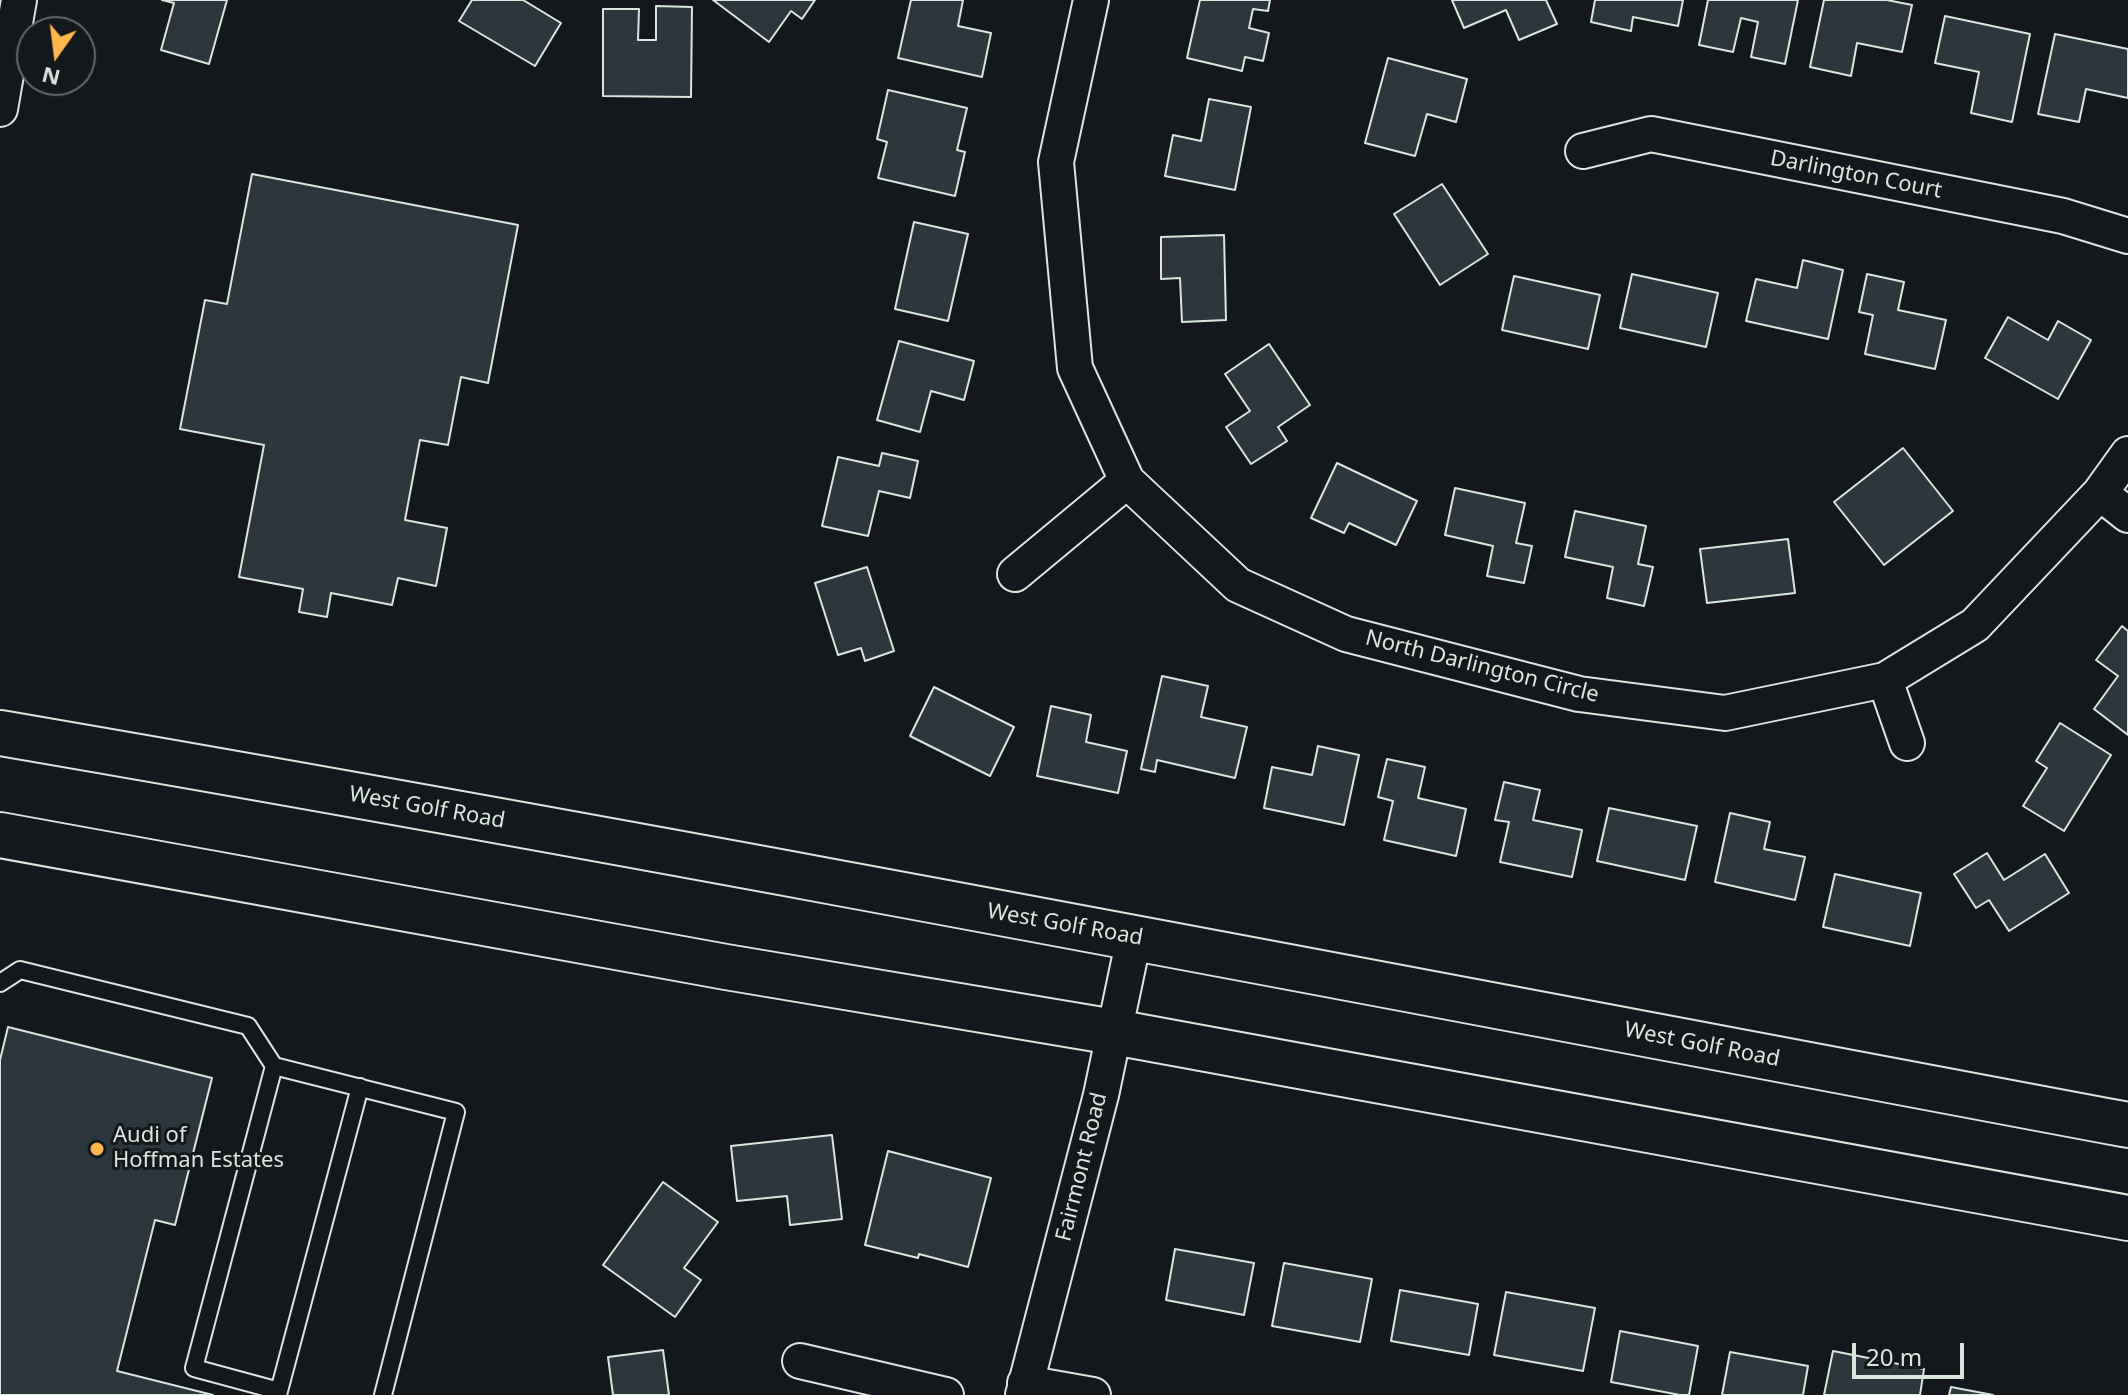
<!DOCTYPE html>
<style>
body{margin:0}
#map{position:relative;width:2128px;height:1395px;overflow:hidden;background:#14181c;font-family:"Noto Sans",sans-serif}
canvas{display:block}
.north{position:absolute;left:16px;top:16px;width:80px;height:80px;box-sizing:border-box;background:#14181c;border:2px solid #626a69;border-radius:50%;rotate:194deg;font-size:22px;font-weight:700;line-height:32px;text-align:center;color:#d8e6dc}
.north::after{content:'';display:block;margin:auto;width:28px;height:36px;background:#ffb74d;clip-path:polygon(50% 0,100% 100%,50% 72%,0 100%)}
.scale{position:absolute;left:1852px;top:1343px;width:112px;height:36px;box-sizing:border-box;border:4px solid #d8e6dc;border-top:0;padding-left:10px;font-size:24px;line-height:28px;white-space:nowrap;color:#d8e6dc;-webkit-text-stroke:6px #14181c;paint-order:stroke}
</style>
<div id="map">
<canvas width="2128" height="1395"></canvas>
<div class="north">N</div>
<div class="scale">20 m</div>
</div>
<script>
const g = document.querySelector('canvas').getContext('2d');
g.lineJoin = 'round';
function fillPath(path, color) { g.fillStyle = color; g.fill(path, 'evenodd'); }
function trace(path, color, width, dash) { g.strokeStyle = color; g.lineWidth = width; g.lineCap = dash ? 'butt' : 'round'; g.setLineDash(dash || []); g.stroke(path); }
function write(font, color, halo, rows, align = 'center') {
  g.font = font + ' "Noto Sans",sans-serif'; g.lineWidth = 6; g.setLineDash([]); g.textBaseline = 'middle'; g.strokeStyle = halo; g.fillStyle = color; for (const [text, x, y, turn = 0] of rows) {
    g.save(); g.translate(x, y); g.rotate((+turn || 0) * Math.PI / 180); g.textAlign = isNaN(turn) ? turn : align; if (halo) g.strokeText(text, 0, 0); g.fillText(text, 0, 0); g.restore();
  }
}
const building = new Path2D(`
 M 162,0 L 227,0 L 209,64 L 161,50 L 174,3 Z
 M 472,0 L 523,0 L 561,23 L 535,66 L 459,21 Z
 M 713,0 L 815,0 L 802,19 L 791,11 L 769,42 Z
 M 911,0 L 963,0 L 958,26 L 991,33 L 982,77 L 898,58 Z
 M 1200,0 L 1270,0 L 1268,11 L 1253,9 L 1249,28 L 1269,33 L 1263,61 L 1245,57 L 1242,71 L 1187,58 Z
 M 1452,0 L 1546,0 L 1557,24 L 1519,40 L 1506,10 L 1464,28 Z
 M 1595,0 L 1683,0 L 1678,26 L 1633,17 L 1631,31 L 1591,22 Z
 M 1708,0 L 1798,0 L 1785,64 L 1751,57 L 1758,22 L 1741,18 L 1733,52 L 1699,45 Z
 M 1824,0 L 1887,0 L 1912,5 L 1902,52 L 1857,43 L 1851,76 L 1810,67 Z
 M 656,6 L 692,7 L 691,97 L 603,96 L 603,9 L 639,9 L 638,40 L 656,40 Z
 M 1945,16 L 2030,34 L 2012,122 L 1971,113 L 1979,72 L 1935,63 Z
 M 2055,34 L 2128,49 L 2128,98 L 2086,89 L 2079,122 L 2038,114 Z
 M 1388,58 L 1467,79 L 1456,122 L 1427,114 L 1415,156 L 1365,143 Z
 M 888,90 L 967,108 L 957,150 L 965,152 L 955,196 L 878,178 L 887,142 L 877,139 Z
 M 1209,99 L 1251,107 L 1235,190 L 1165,176 L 1173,135 L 1201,141 Z
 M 252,174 L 518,225 L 488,383 L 461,377 L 448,445 L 420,440 L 405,520 L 447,528 L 436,586 L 398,578 L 392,605 L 331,593 L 327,617 L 299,612 L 303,589 L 239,577 L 264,445 L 180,429 L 205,300 L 227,304 Z
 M 1442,184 L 1488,254 L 1440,285 L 1394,214 Z
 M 914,222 L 968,234 L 948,321 L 895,309 Z
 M 1224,235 L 1226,320 L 1182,322 L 1180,278 L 1161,279 L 1161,237 Z
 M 1803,260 L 1843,270 L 1828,339 L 1746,321 L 1756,279 L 1797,288 Z
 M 1632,274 L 1718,293 L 1706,347 L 1620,328 Z
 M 1867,274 L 1904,282 L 1898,310 L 1946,320 L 1935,369 L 1865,354 L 1873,315 L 1859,312 Z
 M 1514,276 L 1600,295 L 1588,349 L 1502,330 Z
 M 2008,317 L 2048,340 L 2058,321 L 2091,340 L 2058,399 L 1985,358 Z
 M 899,341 L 974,361 L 964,400 L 931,391 L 920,432 L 877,420 Z
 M 1269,344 L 1310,405 L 1278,427 L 1287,441 L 1251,464 L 1226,427 L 1250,411 L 1225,374 Z
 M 1903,448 L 1953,511 L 1884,565 L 1834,502 Z
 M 882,453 L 918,461 L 910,498 L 879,491 L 868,536 L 822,526 L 838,457 L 879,466 Z
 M 1337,463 L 1417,501 L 1396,545 L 1349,523 L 1344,533 L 1311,518 Z
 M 1455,488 L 1525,503 L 1516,543 L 1532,546 L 1524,583 L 1487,576 L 1493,546 L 1445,535 Z
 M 1575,511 L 1646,526 L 1638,564 L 1653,567 L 1644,606 L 1607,598 L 1613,567 L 1565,557 Z
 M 1788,539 L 1795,593 L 1707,603 L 1700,549 Z
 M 867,567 L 894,651 L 865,661 L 861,648 L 838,655 L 815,583 Z
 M 2122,626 L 2128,631 L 2128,735 L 2094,709 L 2118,676 L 2096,660 Z
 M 1162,676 L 1208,686 L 1201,717 L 1247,727 L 1235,778 L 1157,760 L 1155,772 L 1141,769 Z
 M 934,687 L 1014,727 L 990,776 L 910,736 Z
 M 1051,706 L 1091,715 L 1086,742 L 1127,751 L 1118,793 L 1037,776 Z
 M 2060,723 L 2111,755 L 2064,831 L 2023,806 L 2047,768 L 2036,761 Z
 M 1318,746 L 1359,755 L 1344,825 L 1264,808 L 1272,767 L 1312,775 Z
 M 1387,759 L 1425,767 L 1418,798 L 1466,809 L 1456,856 L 1384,840 L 1393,801 L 1378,797 Z
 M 1504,782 L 1540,790 L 1533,820 L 1582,830 L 1572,877 L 1500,862 L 1509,822 L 1495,820 Z
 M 1609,808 L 1697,826 L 1685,880 L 1597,861 Z
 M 1730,813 L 1770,822 L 1764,849 L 1805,857 L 1795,900 L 1715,882 Z
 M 1987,853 L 2004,880 L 2045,854 L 2069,893 L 2009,931 L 1989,900 L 1976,908 L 1954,874 Z
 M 1835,874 L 1921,893 L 1910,946 L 1823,927 Z
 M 8,1027 L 212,1078 L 175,1225 L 155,1220 L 117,1371 L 213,1395 L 0,1395 L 0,1060 Z
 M 832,1135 L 842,1219 L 790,1225 L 787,1196 L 737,1201 L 731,1146 Z
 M 888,1151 L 991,1178 L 968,1267 L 919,1254 L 918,1258 L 865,1245 Z
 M 663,1182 L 718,1222 L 684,1268 L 701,1280 L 675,1317 L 603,1265 Z
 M 1175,1249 L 1254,1263 L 1244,1315 L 1166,1300 Z
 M 1284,1263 L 1372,1279 L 1360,1342 L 1272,1326 Z
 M 1400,1290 L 1478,1304 L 1469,1355 L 1391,1341 Z
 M 1506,1292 L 1595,1308 L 1583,1371 L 1494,1355 Z
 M 1620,1331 L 1698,1346 L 1689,1395 L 1680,1395 L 1611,1382 Z
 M 663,1350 L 669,1395 L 613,1395 L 608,1357 Z
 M 1833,1351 L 1924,1369 L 1920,1395 L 1824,1395 Z
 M 1730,1352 L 1808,1366 L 1803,1395 L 1722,1395 Z
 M 1951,1387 L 1993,1395 L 1949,1395 Z`);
const lane = new Path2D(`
 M 0,983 L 20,970 L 248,1026 L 274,1066 L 456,1112 L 383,1395
 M 274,1066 L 194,1368 L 279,1391 L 278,1395
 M 279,1391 L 360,1087`);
const street = new Path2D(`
 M 1091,0 L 1056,162 L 1075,368 L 1127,481 L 1238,585 L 1346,634 L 1579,694 L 1725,713 L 1885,680 L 1975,625 L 2100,493 L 2128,454
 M 0,109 L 19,0
 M 1583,151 L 1651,134 L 2063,216 L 2128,236
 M 2100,493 L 2128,515
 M 1015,574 L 1127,481
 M 1885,680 L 1907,743
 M 800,1361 L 946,1395
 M 1025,1383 L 1093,1395
 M 1023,1395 L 1101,1095 L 1134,938`);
const primary = new Path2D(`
 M 0,733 C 711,855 1419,992 2128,1125
 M 0,835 L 726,967 L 1114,1032 L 2128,1218`);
const markers = [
 [97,1149,8,"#ffb74d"]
];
const streetNames = [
 ["Darlington Court",1856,175,11],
 ["North Darlington Circle",1482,667,14],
 ["West Golf Road",427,808,10],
 ["West Golf Road",1065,925,10],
 ["West Golf Road",1702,1045,11],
 ["Fairmont Road",1082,1167,-76]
];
const poiNames = [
 ["Audi of",113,1136],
 ["Hoffman Estates",113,1161]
];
fillPath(building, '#2c363c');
trace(building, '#d8e6dc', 2);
trace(lane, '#d8e6dc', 20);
trace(street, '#d8e6dc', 38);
trace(primary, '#d8e6dc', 48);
trace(lane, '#14181c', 16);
trace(street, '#14181c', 34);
trace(primary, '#14181c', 44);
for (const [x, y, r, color] of markers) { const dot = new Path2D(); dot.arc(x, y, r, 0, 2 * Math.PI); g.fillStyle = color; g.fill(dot); trace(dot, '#14181c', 3); }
write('22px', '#d8e6dc', '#14181c', streetNames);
write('22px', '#d8e6dc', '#14181c', poiNames, 'left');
</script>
